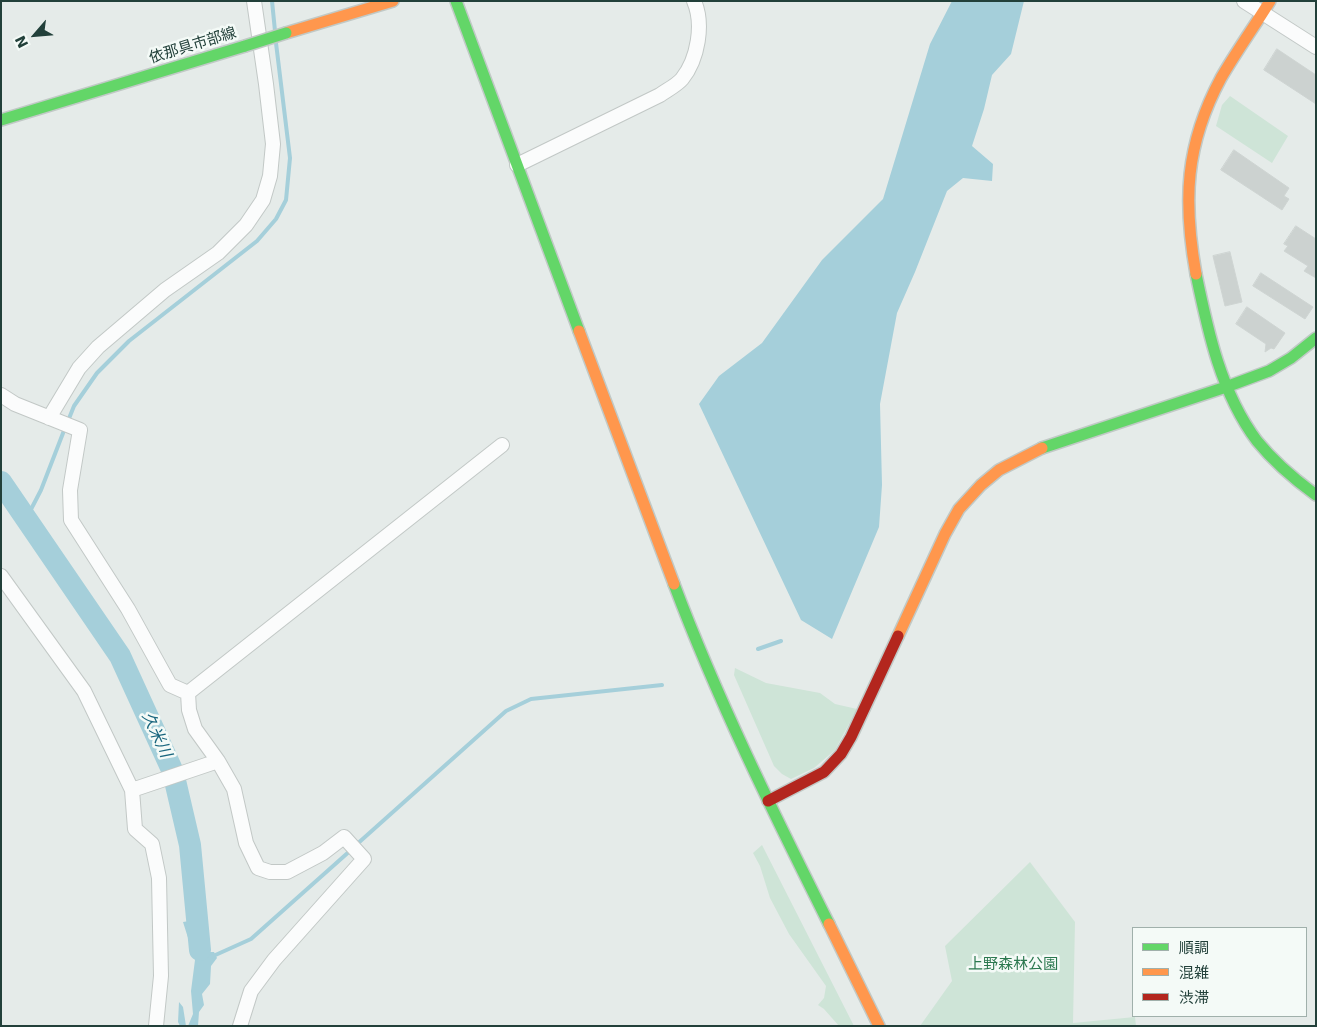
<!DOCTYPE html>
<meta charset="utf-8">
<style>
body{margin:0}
#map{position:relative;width:1317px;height:1027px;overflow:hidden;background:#e5ebe9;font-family:"DejaVu Sans","Noto Sans JP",sans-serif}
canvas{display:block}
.frame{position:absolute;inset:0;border:2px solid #22403a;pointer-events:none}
.legend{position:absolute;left:1132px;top:927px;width:175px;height:90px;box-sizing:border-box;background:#f4faf7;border:1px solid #a0b0ab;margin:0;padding:6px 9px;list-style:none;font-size:15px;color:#22403a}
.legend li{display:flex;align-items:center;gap:10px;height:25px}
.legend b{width:25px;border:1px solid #a0b0ab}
.north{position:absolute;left:10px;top:10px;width:50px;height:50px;-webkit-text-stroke:4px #f4faf7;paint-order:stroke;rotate:243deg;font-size:14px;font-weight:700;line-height:20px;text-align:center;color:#22403a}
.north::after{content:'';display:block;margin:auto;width:18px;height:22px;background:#22403a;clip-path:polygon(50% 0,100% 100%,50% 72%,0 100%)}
</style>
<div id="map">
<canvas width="1317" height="1027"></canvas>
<div class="frame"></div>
<ul class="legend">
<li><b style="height:6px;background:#63d668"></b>順調</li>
<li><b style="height:6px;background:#ff974d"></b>混雑</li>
<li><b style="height:6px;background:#b3261e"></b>渋滞</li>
</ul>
<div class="north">N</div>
</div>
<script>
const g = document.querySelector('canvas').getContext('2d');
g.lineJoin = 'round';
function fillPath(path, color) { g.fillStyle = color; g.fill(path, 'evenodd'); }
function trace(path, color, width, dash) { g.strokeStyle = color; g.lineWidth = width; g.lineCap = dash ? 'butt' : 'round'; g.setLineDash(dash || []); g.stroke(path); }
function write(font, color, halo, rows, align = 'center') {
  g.font = font + ' "DejaVu Sans","Noto Sans JP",sans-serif'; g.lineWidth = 5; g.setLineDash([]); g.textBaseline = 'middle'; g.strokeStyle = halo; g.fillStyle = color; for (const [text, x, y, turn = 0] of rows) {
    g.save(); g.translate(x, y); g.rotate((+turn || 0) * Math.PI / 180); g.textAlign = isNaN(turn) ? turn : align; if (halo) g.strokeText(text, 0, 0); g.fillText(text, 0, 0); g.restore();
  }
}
const green = new Path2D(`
 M 1230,96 L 1288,136 L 1272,163 L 1216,126 L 1222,105 Z
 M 735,668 L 766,683 L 820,693 L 835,704 L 857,709 L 835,750 L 814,768 L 791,779 L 782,774 L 774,766 L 734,675 Z
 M 762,845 L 854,1026 L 839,1026 L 824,1009 L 818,1005 L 824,998 L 826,986 L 789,934 L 770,898 L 760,866 L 753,853 Z
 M 1030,862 L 1075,922 L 1073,1023 L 1135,1017 L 1136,1026 L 920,1026 L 952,981 L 945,946 Z`);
const water = new Path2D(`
 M 952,1 L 1024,1 L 1011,54 L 992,75 L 984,109 L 972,146 L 993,164 L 992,181 L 963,178 L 947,191 L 915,272 L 897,313 L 880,404 L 882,485 L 879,527 L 832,639 L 801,620 L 699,404 L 719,376 L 762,343 L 822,260 L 883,199 L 930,44 Z
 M 202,919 L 202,945 L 204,952 L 214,952 L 217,958 L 211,966 L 210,984 L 202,994 L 204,1005 L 199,1012 L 198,1026 L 188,1026 L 193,1014 L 191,991 L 195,960 L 183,922 Z
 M 179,1002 L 183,1007 L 186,1026 L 180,1026 L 178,1022 Z`);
const stream = new Path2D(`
 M 272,1 L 275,31
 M 68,421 L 74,406 L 97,373 L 129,341 L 257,241 L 276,219 L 286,200 L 290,158 L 276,43
 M 26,519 L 41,490 L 65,428
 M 758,649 L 781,641
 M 356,845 L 506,711 L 531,699 L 662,685
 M 211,957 L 251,939 L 351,850`);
const river = new Path2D(`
 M 1,482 L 120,656 L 173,772 L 190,845 L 200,950`);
const building = new Path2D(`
 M 1277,49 L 1316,75 L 1316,104 L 1264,70 Z
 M 1234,150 L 1289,188 L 1284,196 L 1289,199 L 1282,210 L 1221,170 Z
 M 1296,226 L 1316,239 L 1316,278 L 1304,271 L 1308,266 L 1284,251 L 1288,246 L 1284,244 Z
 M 1230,252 L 1242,302 L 1225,306 L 1213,256 Z
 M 1261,273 L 1313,307 L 1305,319 L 1253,286 Z
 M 1247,307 L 1285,333 L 1274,349 L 1271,348 L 1265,352 L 1266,344 L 1236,324 Z`);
const street = new Path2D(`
 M 1244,1 L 1316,47
 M 517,165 L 660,95 C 667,90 677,85 682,79 C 698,59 704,24 694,1
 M 1,395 L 15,404 L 80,430 L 70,490 L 71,520 L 128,609 L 170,685 L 188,693
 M 49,418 L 79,368 L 98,347 L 165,290 L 218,253 L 246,225 L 263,200 L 270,176 L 273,144 L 266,84 L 254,1
 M 1,576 L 84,691 L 132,790 L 135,829 L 152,844 L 159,878 L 161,976 L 156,1026
 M 188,693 L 189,710 L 195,729 L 218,761 L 234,789 L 246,843 L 258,868 L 270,872 L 287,872 L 323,853 L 344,837 L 364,859 L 274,960 L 251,991 L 240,1026
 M 188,693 L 502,445
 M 132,790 L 218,761`);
const fast = new Path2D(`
 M 456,1 L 579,331
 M 1,120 L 245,46
 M 1196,274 C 1208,332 1221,393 1257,441 C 1274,462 1294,479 1316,495
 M 1042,448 L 1226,387 L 1269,371 L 1291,358 L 1316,338
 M 674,584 C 718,701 773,812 829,924`);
const slow = new Path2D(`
 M 286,33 L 393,1
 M 1196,274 C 1183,201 1185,145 1221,78 C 1236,52 1254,27 1270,1
 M 579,331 L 674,584
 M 898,636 L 945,534 L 959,509 L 981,485 L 999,470 L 1042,448
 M 829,924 L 879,1026`);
const jam = new Path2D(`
 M 768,801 L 824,772 L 841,754 L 851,737 L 898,636`);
const fastBridge = new Path2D(`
 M 245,46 L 286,33`);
const streetNames = [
 ["依那具市部線",193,46,-17]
];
const parkNames = [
 ["上野森林公園",1013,965]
];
const waterNames = [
 ["久米川",156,735,65]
];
fillPath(green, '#cee4d7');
fillPath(water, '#a5cfda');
trace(stream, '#a5cfda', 4);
trace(river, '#a5cfda', 22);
fillPath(building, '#ccd2d0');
trace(building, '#ced4d2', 1);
trace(street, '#c2c8c6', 16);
trace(fast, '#c1c9c6', 14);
trace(slow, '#c1c9c6', 14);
trace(jam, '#c1c9c6', 14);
trace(street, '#fbfcfc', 14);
trace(fast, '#63d668', 11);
trace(slow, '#ff974d', 11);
trace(jam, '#b3261e', 11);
trace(fastBridge, '#c1c9c6', 14, []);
trace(fastBridge, '#63d668', 11);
write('15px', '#22403a', '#f4faf7', streetNames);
write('15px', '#2b784f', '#f4faf7', parkNames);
write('italic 16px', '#1a667e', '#f4faf7', waterNames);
</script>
